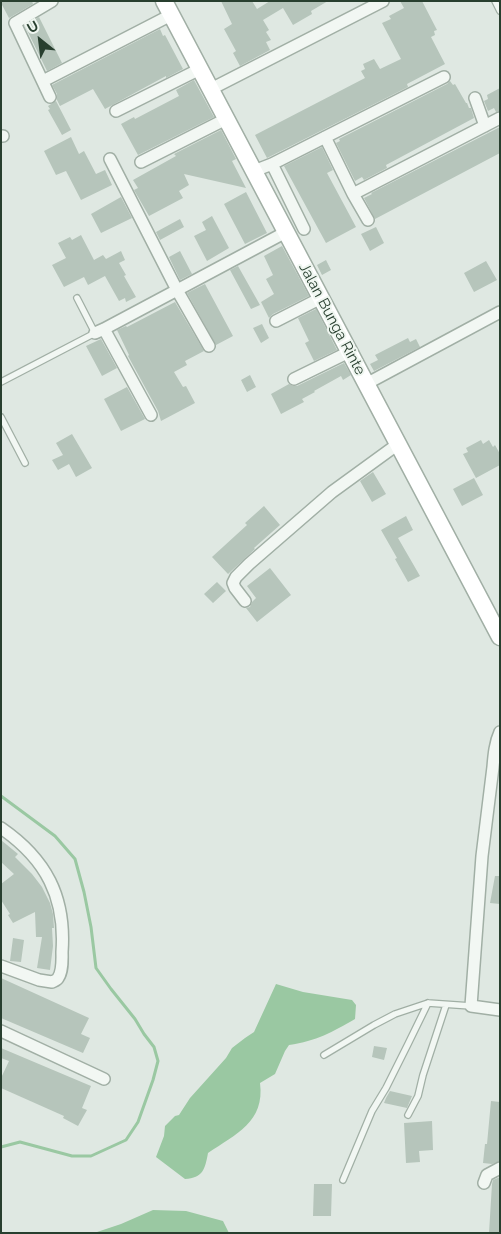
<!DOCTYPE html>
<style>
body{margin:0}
#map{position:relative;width:501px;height:1234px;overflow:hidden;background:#dfe8e2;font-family:Raleway,sans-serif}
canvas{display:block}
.frame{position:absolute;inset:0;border:2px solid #283f2f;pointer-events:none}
.north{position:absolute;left:15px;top:15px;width:50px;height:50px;-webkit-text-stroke:4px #eff6f0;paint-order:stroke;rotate:331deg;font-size:14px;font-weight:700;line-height:20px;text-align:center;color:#283f2f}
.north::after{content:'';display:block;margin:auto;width:18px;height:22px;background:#283f2f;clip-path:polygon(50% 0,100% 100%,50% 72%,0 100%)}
</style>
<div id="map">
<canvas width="501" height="1234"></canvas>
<div class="frame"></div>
<div class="north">U</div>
</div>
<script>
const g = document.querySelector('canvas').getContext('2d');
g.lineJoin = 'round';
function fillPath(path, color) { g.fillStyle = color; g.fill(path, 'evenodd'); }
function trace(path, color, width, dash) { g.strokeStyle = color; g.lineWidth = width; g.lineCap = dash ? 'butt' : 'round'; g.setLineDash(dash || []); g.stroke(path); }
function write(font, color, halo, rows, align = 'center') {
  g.font = font + ' Raleway,sans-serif'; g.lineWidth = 4; g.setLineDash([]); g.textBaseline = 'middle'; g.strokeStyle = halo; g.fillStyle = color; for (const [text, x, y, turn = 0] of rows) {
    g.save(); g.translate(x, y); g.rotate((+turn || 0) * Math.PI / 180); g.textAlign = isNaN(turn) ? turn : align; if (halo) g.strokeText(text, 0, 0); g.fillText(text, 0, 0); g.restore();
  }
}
const water = new Path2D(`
 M 276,984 L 303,992 L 352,1000 L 356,1005 L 355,1019 C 332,1032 317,1041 289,1045 L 285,1051 L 275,1074 L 260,1083 C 265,1122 236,1134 208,1153 C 205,1169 203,1178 185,1179 L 156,1157 L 164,1136 L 165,1126 L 175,1116 L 179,1115 L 190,1098 L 226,1058 L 232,1048 L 245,1038 L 254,1032 Z
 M 153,1210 L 186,1211 L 223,1221 L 229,1233 L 94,1233 L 121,1224 Z`);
const stream = new Path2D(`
 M 1,796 L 55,836 L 75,859 L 84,892 L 91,927 L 96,968 L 111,989 L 135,1019 L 144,1034 L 154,1047 L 158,1061 L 153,1080 L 138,1122 L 126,1140 L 91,1156 L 72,1156 L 20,1142 L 1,1147`);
const building = new Path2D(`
 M 1,1 L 32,1 L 33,4 L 9,18 L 1,3 Z
 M 221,1 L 252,1 L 257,9 L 270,1 L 328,1 L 311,11 L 312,14 L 293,25 L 283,8 L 263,20 L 269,30 L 266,32 L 271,40 L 266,42 L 270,50 L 240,66 L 233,53 L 236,51 L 224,29 L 232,24 Z
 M 400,1 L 422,1 L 437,30 L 434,31 L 435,35 L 431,37 L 445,64 L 407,84 L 408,87 L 267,158 L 255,135 L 365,78 L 361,71 L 365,69 L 363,64 L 374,59 L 380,69 L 401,59 L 382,23 L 391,19 L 389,16 L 404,8 Z
 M 39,17 L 62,63 L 47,71 L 25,26 Z
 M 160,29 L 163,36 L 165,35 L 183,69 L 166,78 L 166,76 L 105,109 L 93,89 L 60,106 L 57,100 L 57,94 L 52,85 Z
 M 194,80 L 214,117 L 138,155 L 121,124 L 134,117 L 135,119 L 179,96 L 176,90 Z
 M 450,81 L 453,85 L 455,84 L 466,103 L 467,103 L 469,108 L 471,108 L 474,118 L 386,165 L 387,168 L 364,180 L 362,177 L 355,181 L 336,143 L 340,141 L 339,139 L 447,84 Z
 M 500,88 L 500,111 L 496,112 L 494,108 L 488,111 L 484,101 L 488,99 L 487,95 Z
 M 56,101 L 71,130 L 62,135 L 48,110 L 50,109 L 48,106 Z
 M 500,127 L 500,153 L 375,219 L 364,198 L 372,194 L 371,193 Z
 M 221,130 L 236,159 L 232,161 L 246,188 L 184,174 L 189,185 L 179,191 L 183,198 L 149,216 L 134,190 L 138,188 L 133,180 L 176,156 L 174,154 Z
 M 71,137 L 79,154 L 84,151 L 96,174 L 105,170 L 112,185 L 81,200 L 66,171 L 56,175 L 44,151 Z
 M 322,147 L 333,170 L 327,173 L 356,227 L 326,243 L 284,166 Z
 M 246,192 L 267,233 L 245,244 L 224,204 Z
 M 121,197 L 132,218 L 101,233 L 91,214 Z
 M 212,216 L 229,248 L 207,261 L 194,236 L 206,230 L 202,222 Z
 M 180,219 L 184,227 L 160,240 L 156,232 Z
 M 376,227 L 384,243 L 370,251 L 361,234 Z
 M 81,235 L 94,260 L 103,255 L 106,259 L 121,251 L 125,260 L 119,263 L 126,275 L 124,276 L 136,297 L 126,302 L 125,298 L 119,301 L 105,276 L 88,285 L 84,277 L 64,287 L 52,265 L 66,258 L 58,243 L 70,237 L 72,240 Z
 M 282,246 L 309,296 L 273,314 L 269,318 L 261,302 L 274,294 L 266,279 L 273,275 L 264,256 Z
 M 180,251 L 192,274 L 180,280 L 169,257 Z
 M 326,260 L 331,270 L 322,275 L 317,265 Z
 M 486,261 L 497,280 L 474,292 L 464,273 Z
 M 238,266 L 260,305 L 251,309 L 230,270 Z
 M 205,284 L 233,336 L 216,345 L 187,293 Z
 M 175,302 L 204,351 L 185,361 L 187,365 L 174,372 L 183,387 L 186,386 L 195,403 L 161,421 L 158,411 L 128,356 L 129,355 L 117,330 L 126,326 L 127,327 Z
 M 316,309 L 337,350 L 314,361 L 305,343 L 309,341 L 298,318 Z
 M 262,324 L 269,338 L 261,343 L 253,328 Z
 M 408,338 L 410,342 L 416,339 L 420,347 L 374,371 L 370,364 L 378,360 L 375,355 Z
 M 101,339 L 117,368 L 102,376 L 86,346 Z
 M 344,363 L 351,375 L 343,380 L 341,376 L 314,391 L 315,392 L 302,399 L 304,402 L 281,414 L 271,394 L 289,384 L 293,386 L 297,386 Z
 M 250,375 L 256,387 L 247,392 L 241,380 Z
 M 127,387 L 145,419 L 121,431 L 104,399 Z
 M 72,434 L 92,468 L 76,477 L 69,464 L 58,470 L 52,460 L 63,455 L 56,443 Z
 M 481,440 L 483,444 L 489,440 L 493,447 L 495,445 L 500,454 L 500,465 L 476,478 L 463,454 L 468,452 L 466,448 Z
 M 373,472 L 386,494 L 372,502 L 360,481 Z
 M 474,478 L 483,495 L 462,506 L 453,489 Z
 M 264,506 L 280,525 L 254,548 L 255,549 L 228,574 L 212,557 L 247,525 L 245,523 Z
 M 406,516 L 413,530 L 398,538 L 420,576 L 408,582 L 395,559 L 397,558 L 381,530 Z
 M 270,568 L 291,595 L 257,622 L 246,608 L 250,607 L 252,602 L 256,598 L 247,586 Z
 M 217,582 L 226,591 L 213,603 L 204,594 Z
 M 1,840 L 18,854 L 15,857 L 32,874 L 42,887 L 50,903 L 53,914 L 54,928 L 52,928 L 53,946 L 50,970 L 37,968 L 42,937 L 36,937 L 35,912 L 13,923 L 8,915 L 10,914 L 1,900 L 1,884 L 14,874 L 1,862 Z
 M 495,876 L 500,876 L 500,904 L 490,903 Z
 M 13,938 L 24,940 L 21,962 L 10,961 Z
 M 1,978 L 89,1018 L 81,1034 L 90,1038 L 83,1053 L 1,1018 Z
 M 374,1046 L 387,1048 L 384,1060 L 372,1057 Z
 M 1,1048 L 91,1086 L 82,1108 L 87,1110 L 78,1126 L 63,1118 L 64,1116 L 1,1088 L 1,1078 L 9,1061 L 1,1058 Z
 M 390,1091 L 412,1096 L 407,1108 L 384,1103 L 386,1098 Z
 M 491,1101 L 500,1102 L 500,1161 L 492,1164 L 483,1163 L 485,1144 L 487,1144 Z
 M 432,1121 L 433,1150 L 419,1151 L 420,1162 L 406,1163 L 404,1123 Z
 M 500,1177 L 500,1233 L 489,1233 L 492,1184 L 493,1180 Z
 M 314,1184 L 332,1184 L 331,1216 L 313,1216 Z`);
const lane = new Path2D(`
 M 495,1 L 500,11
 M 1,382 L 95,333 L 77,298
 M 1,417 L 25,463
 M 324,1055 L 374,1025 L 395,1014 L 428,1003 L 471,1006
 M 408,1115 L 418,1096 L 423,1075 L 446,1005
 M 343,1180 L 372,1111 L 386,1088 L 408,1044 L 428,1003`);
const street = new Path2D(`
 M 43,81 L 171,15
 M 211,89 L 383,1
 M 50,97 L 15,23 L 52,1
 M 475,98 L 485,126
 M 116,111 L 200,69
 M 1,136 L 3,136
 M 325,137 L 353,194 L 368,220
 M 110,159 L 177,290 L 209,346
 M 141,162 L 226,119
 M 272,164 L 304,229
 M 254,171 L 272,164 L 444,77
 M 353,194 L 500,118
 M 276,321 L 321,298
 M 104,329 L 151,415
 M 95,333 L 104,329 L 286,232
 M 294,379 L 349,352
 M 366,384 L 500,312
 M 245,601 L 235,588 L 233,583 L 236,577 L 249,564 L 332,492 L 398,444
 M 500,732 C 495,743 494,755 493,767 L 482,856 L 471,1006 L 500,1010
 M 1,828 C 46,859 66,897 62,952 C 62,959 63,971 58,978 C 57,980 54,981 52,982 L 39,980 L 1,966
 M 1,1031 L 104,1079
 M 484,1183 L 487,1175 L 500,1168`);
const secondary = new Path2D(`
 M 164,1 L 500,637`);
const streetNames = [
 ["Jalan Bunga Rinte",332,319,62]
];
fillPath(water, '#9ac8a2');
trace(stream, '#9ac8a2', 3);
fillPath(building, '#b6c5bb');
trace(lane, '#a1afa5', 8);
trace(street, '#a1afa5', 14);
trace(secondary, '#a1afa5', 19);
trace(lane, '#f2f7f3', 5.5);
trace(street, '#f2f7f3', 11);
trace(secondary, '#fff', 16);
write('15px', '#283f2f', '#eff6f0', streetNames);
</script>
